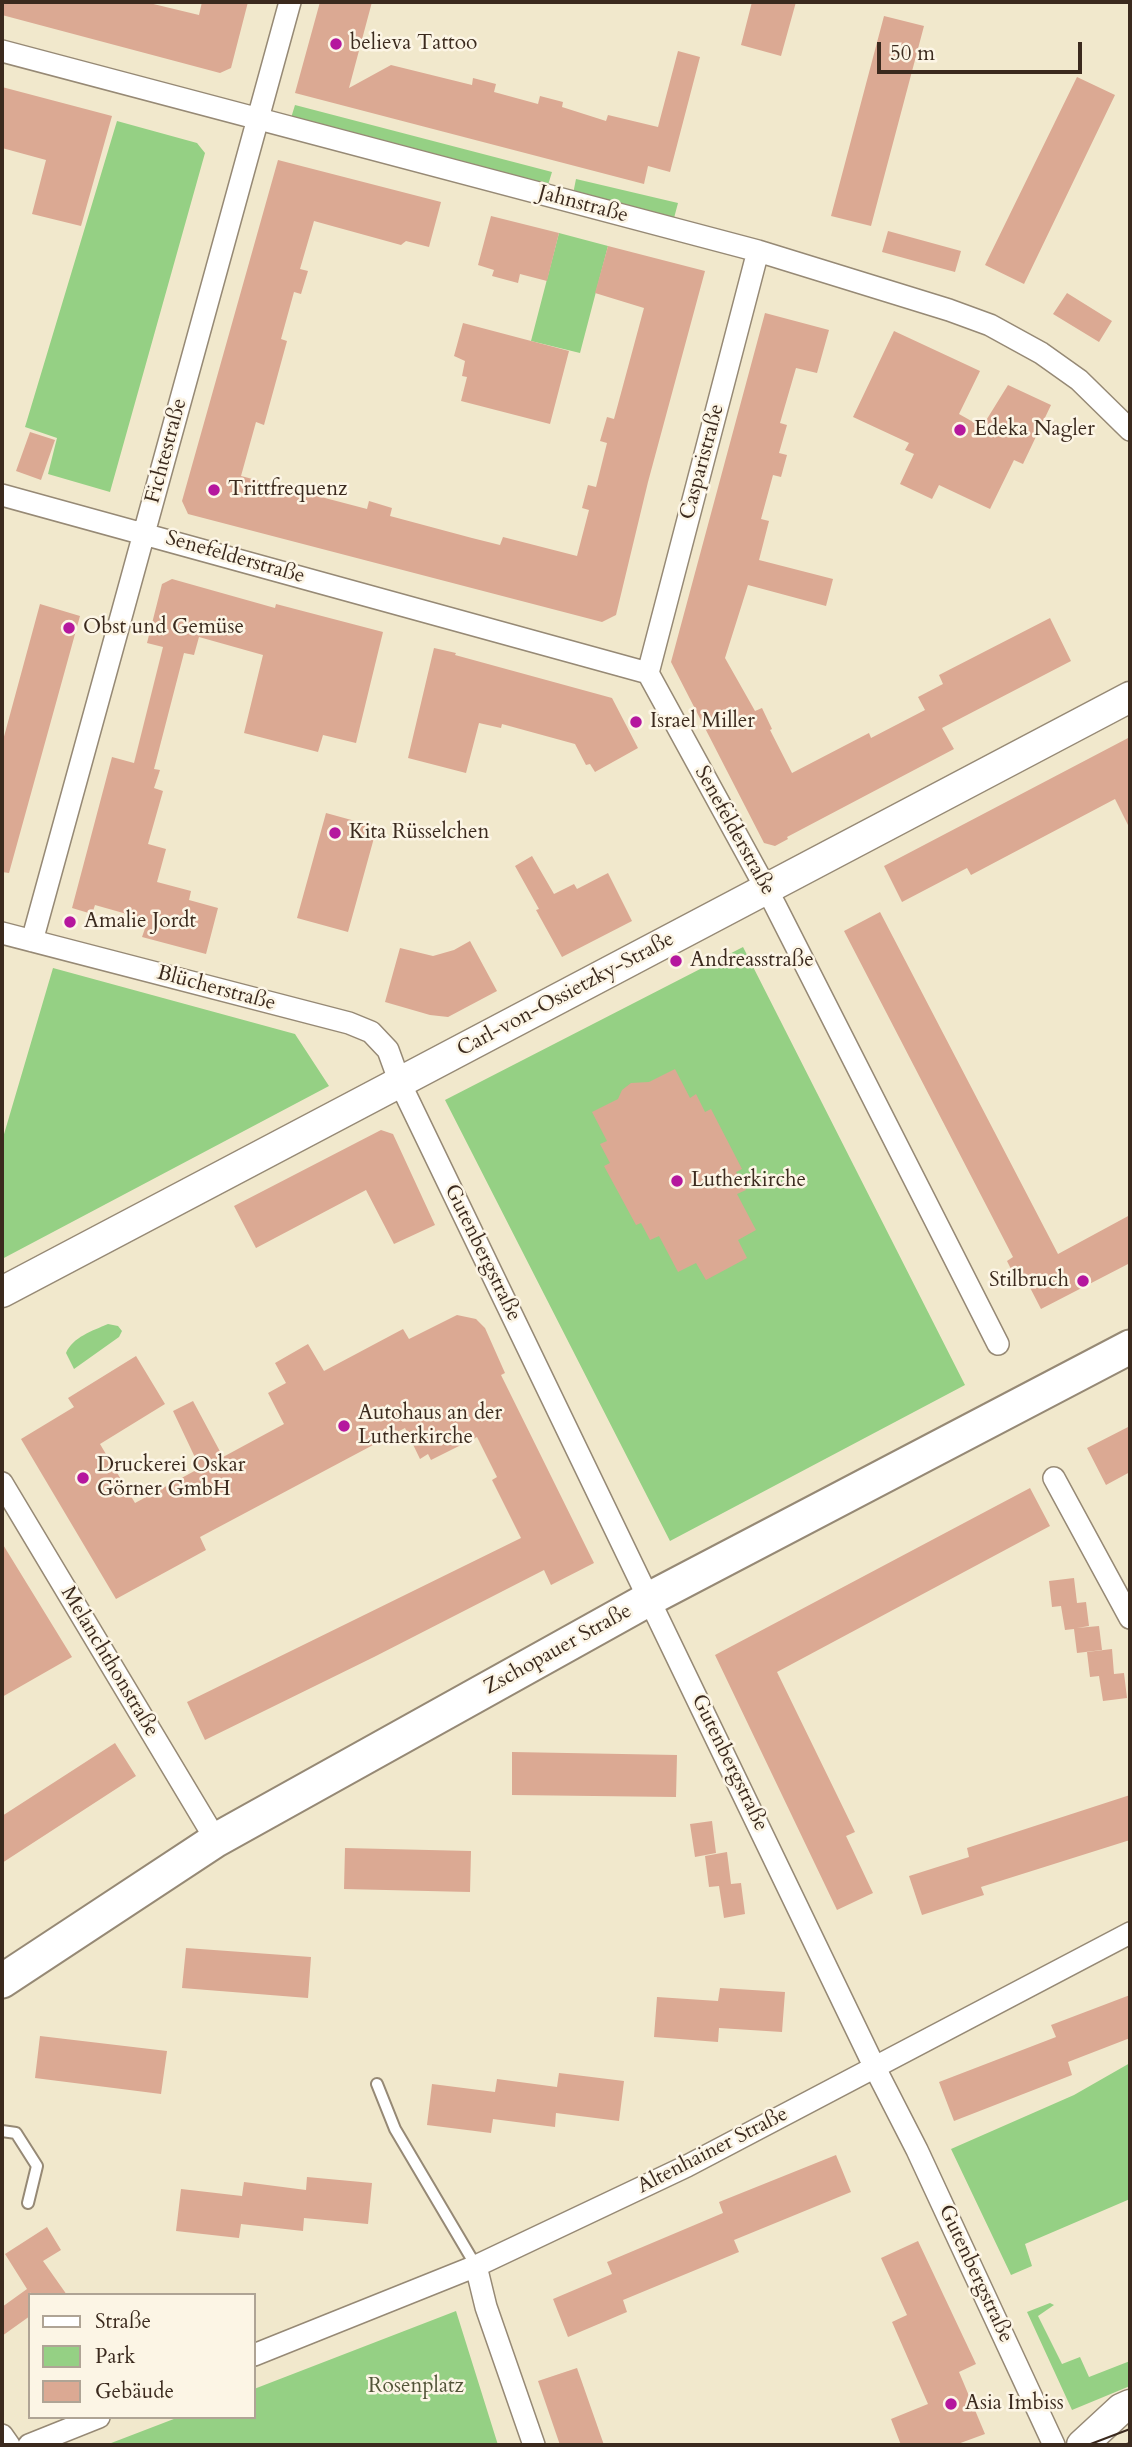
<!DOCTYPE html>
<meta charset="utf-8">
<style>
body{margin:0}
#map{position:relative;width:1132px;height:2447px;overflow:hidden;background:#f1e8cc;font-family:Cardo,serif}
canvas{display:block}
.frame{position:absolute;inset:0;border:4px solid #3b2a1e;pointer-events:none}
.legend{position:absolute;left:28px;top:2293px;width:228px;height:126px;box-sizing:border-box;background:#fcf5e5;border:2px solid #afa495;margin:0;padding:9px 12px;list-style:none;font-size:21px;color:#3b2a1e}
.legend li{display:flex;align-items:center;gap:14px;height:35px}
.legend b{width:35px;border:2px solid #afa495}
.scale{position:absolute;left:877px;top:42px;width:205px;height:32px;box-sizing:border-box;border:4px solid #3b2a1e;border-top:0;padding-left:9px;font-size:21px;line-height:24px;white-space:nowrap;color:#3b2a1e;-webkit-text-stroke:5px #fcf5e5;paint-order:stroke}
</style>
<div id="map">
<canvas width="1132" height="2447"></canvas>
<div class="frame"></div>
<ul class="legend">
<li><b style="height:9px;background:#fff"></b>Straße</li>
<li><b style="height:19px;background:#95d084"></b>Park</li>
<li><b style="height:19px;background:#dba993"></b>Gebäude</li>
</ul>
<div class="scale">50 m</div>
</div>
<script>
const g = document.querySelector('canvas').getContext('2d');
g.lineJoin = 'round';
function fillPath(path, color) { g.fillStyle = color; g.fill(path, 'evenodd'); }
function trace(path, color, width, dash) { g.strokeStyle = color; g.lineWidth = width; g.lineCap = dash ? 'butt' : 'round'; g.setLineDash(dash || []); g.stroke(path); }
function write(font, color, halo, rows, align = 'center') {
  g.font = font + ' Cardo,serif'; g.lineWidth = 5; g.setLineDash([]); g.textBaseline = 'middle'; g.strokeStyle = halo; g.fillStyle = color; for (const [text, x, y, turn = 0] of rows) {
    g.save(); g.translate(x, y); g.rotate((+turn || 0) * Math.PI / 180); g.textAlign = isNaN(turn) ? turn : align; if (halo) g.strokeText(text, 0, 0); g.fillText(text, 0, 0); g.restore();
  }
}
const green = new Path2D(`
 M 295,105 L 552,172 L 548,185 L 291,118 Z
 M 117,121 L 197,143 L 205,153 L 110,492 L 48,474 L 57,438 L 25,427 Z
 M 576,179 L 678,203 L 674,218 L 573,194 Z
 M 559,233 L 608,246 L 580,353 L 531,341 Z
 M 743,947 L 965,1385 L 670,1541 L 445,1100 Z
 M 53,968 L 295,1034 L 329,1086 L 2,1259 L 2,1141 Z
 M 108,1324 L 118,1326 L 122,1331 L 119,1337 L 74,1369 L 66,1353 C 73,1337 92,1331 108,1324 Z
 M 1130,2063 L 1130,2199 L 1025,2244 L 1032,2266 L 1011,2275 L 951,2149 L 1074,2095 Z
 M 1050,2303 L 1054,2305 L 1038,2316 L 1062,2364 L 1080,2357 L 1089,2377 L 1130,2361 L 1130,2386 L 1072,2410 L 1027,2312 Z
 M 456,2311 L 498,2445 L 106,2445 L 179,2417 L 254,2417 L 254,2389 Z`);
const building = new Path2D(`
 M 2,2 L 145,2 L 199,15 L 202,2 L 248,2 L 231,68 L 220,73 L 2,15 Z
 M 320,2 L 372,2 L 349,88 L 391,65 L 472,85 L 473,78 L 496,84 L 494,92 L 538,104 L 540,96 L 563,102 L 562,107 L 606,121 L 608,115 L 658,127 L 678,51 L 700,57 L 670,172 L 648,166 L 644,184 L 295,93 Z
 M 752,2 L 796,2 L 781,56 L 741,45 Z
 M 884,16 L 924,26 L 871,226 L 831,216 Z
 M 1077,77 L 1115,95 L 1024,284 L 985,265 Z
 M 2,87 L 112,116 L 81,226 L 32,214 L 46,160 L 2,148 Z
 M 278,160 L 441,202 L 429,247 L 406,241 L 401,245 L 314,221 L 300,269 L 308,271 L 301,294 L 294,292 L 281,339 L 287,341 L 264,425 L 256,422 L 241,476 L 367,509 L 369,501 L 392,508 L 390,516 L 472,538 L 500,545 L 503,537 L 577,556 L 589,510 L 582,508 L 588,485 L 596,487 L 607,443 L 600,441 L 607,417 L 614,419 L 644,308 L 595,293 L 608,246 L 705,271 L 648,482 L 616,615 L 602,622 L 188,514 L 182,501 Z
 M 491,216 L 559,233 L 547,281 L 520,274 L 518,283 L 492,276 L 494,270 L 478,265 Z
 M 888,231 L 961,251 L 955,272 L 882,252 Z
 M 1067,293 L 1112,321 L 1099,342 L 1053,314 Z
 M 765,313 L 829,330 L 817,373 L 796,368 L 780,423 L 787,425 L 779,453 L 787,455 L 781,477 L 773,475 L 761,519 L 769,521 L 759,560 L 833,579 L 826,606 L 748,585 L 725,658 L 755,711 L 762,708 L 772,729 L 770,730 L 792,773 L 869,733 L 871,738 L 925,710 L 918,697 L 943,684 L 939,675 L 1050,618 L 1071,661 L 942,728 L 954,749 L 787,837 L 788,839 L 775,846 L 764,843 L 671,662 Z
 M 463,323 L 569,351 L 550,424 L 461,401 L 467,377 L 462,376 L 465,361 L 454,356 Z
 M 894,331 L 980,371 L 959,414 L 982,427 L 1008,385 L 1051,405 L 1023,464 L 1014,460 L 990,509 L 939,485 L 932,499 L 900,484 L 914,454 L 905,450 L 909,443 L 853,417 Z
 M 30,432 L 55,440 L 41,480 L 16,471 Z
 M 172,579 L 275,608 L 276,604 L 383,632 L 356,743 L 323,735 L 318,752 L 244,733 L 263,655 L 199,637 L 194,655 L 184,653 L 154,769 L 160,770 L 154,788 L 163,791 L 148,844 L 166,849 L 157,882 L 191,891 L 189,900 L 218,908 L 206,954 L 142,937 L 148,920 L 95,905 L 92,914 L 72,908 L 112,757 L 134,763 L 163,647 L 147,643 L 162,584 Z
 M 40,604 L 80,616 L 9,873 L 2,872 L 2,744 Z
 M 434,648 L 456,653 L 455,655 L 612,698 L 638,748 L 595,772 L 590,764 L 586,765 L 575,744 L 502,724 L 501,728 L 479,723 L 466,773 L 408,758 Z
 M 1130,737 L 1130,829 L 1115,799 L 971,875 L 967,868 L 902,902 L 884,866 Z
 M 326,813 L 377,827 L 348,932 L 297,918 Z
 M 532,856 L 554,894 L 574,884 L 577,889 L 608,873 L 632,921 L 562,957 L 536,910 L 539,909 L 515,866 Z
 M 880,912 L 1058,1254 L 1130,1215 L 1130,1263 L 1041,1309 L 1024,1276 L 1016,1279 L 1007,1261 L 1013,1257 L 844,931 Z
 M 470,941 L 497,991 L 448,1017 L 430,1015 L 385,1002 L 400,948 L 433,956 L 454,950 Z
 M 675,1069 L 690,1098 L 696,1094 L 705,1112 L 711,1109 L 742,1169 L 736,1172 L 746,1190 L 737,1194 L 756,1230 L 738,1240 L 747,1258 L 706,1280 L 696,1263 L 678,1272 L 659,1236 L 650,1240 L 641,1223 L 636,1225 L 604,1166 L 610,1163 L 600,1144 L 607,1141 L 592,1112 L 618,1099 L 622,1090 L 631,1083 L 649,1082 Z
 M 381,1130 L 393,1134 L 435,1225 L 394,1244 L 366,1190 L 256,1248 L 234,1206 Z
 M 457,1315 L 476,1319 L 485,1328 L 505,1373 L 501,1375 L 594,1563 L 551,1585 L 544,1570 L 374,1657 L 205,1740 L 187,1702 L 521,1538 L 492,1480 L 497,1477 L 477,1437 L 431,1460 L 428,1454 L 420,1459 L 405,1428 L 200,1537 L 206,1550 L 116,1599 L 21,1439 L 74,1407 L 68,1398 L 136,1356 L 165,1404 L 100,1444 L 135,1503 L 200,1468 L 173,1411 L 193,1401 L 223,1457 L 284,1424 L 268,1393 L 286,1383 L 275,1363 L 308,1344 L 324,1371 L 403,1329 L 409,1339 Z
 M 1130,1426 L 1130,1472 L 1106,1485 L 1087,1448 Z
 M 1030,1488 L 1050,1526 L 777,1672 L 855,1832 L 846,1836 L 873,1893 L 837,1910 L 715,1655 Z
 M 2,1543 L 72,1657 L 2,1697 Z
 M 1074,1578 L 1077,1603 L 1086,1602 L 1089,1626 L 1077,1628 L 1099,1626 L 1102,1650 L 1077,1653 L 1074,1629 L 1065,1630 L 1061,1606 L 1052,1607 L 1049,1581 Z
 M 1112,1649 L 1114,1674 L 1124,1673 L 1127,1698 L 1103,1701 L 1099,1676 L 1090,1677 L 1087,1652 Z
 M 115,1743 L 136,1776 L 2,1863 L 2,1816 Z
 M 512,1752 L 677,1755 L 676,1797 L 512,1795 Z
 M 1130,1795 L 1130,1840 L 981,1887 L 984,1895 L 922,1915 L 909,1876 L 969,1857 L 967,1848 Z
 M 712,1821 L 716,1853 L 695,1857 L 690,1824 Z
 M 345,1848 L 471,1851 L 470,1892 L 344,1889 Z
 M 727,1852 L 731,1884 L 741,1883 L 745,1914 L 724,1918 L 719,1886 L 709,1887 L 705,1856 Z
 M 186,1948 L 311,1957 L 308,1998 L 182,1988 Z
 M 720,1988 L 785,1992 L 782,2032 L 719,2028 L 718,2042 L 654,2037 L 657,1997 L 718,2001 Z
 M 1130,1995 L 1130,2038 L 1068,2062 L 1072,2075 L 954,2121 L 939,2082 L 1056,2037 L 1051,2025 Z
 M 40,2036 L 167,2051 L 161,2094 L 35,2078 Z
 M 559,2073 L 624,2081 L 619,2121 L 556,2113 L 555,2127 L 493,2119 L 491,2133 L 427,2125 L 432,2084 L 495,2092 L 497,2079 L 557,2087 Z
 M 836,2155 L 851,2192 L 734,2240 L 739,2252 L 623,2300 L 627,2312 L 568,2337 L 553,2299 L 612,2274 L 607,2262 L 723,2213 L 719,2202 Z
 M 307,2177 L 372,2183 L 368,2224 L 304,2218 L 303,2231 L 241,2224 L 239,2238 L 176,2231 L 181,2189 L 242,2196 L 244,2182 L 306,2190 Z
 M 47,2227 L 61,2250 L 43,2261 L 67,2295 L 31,2295 L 30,2292 L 30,2316 L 2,2336 L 2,2307 L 27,2289 L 5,2254 Z
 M 918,2241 L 976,2364 L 959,2372 L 985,2434 L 955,2445 L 901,2445 L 891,2419 L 928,2404 L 892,2322 L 907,2315 L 881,2258 Z
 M 577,2368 L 604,2445 L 560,2445 L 538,2381 Z`);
const lane = new Path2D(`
 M 377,2084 L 395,2129 L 476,2266
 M 2,2131 L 16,2133 L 37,2166 L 28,2203`);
const street = new Path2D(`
 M 2,51 L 758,251 L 949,310 L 990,325 L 1041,353 L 1079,380 L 1130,430
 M 2,495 L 648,673 L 775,905 L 998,1344
 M 648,673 L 758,251
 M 2,933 L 349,1023 L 371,1032 L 388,1050 L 400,1083 L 875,2068 L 917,2150 L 1054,2445
 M 32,941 L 290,2
 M 1054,1478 L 1130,1618
 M 2,1483 L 216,1840
 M 476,2266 L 486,2307 L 534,2445
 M 254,2355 L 476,2266 L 687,2166 L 1130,1933
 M 2,2435 L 9,2445
 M 29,2445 L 99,2417`);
const secondary = new Path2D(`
 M 2,1292 L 1130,697
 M 1082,2445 L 1121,2409 L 1130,2405`);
const primary = new Path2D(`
 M 2,1981 L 216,1840 L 649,1599 L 1130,1347`);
const tram = new Path2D(`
 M 1088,2445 L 1130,2429
 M 1123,2445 L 1130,2443`);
const markers = [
 [336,44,7,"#b5179e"],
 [960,430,7,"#b5179e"],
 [214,490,7,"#b5179e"],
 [69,628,7,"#b5179e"],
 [636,722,7,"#b5179e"],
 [335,833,7,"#b5179e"],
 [70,922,7,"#b5179e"],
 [676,961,7,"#b5179e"],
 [677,1181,7,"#b5179e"],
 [1083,1281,7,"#b5179e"],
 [344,1426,7,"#b5179e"],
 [83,1478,7,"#b5179e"],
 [951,2404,7,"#b5179e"]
];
const poiNames = [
 ["believa Tattoo",350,44],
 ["Edeka Nagler",974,430],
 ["Trittfrequenz",228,490],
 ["Obst und Gemüse",83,628],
 ["Israel Miller",650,722],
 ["Kita Rüsselchen",349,833],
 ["Amalie Jordt",84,922],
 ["Andreasstraße",690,961],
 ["Lutherkirche",691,1181],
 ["Stilbruch",1069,1281,"right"],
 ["Autohaus an der",358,1414],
 ["Lutherkirche",358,1438],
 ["Druckerei Oskar",97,1466],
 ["Görner GmbH",97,1490],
 ["Asia Imbiss",965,2404]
];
const streetNames = [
 ["Jahnstraße",583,205,15],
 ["Fichtestraße",167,451,-75],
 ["Casparistraße",703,462,-75],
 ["Senefelderstraße",235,558,16],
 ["Senefelderstraße",734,831,61],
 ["Blücherstraße",216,989,15],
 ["Carl-von-Ossietzky-Straße",566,995,-28],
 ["Gutenbergstraße",482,1253,64],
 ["Zschopauer Straße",558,1650,-29],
 ["Melanchthonstraße",109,1662,59],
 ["Gutenbergstraße",729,1763,64],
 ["Altenhainer Straße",713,2151,-27],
 ["Gutenbergstraße",975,2274,65]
];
const parkNames = [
 ["Rosenplatz",416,2387]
];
fillPath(green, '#95d084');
fillPath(building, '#dba993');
trace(lane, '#968975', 14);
trace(street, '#968975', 24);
trace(secondary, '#968975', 33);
trace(primary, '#968975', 37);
trace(lane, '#fff', 10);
trace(street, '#fff', 21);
trace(secondary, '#fff', 30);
trace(primary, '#fff', 33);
trace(tram, '#3b2a1e', 2);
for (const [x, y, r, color] of markers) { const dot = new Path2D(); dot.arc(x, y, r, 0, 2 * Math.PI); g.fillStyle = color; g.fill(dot); trace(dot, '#fcf5e5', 2.5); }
write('21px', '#3b2a1e', '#fcf5e5', poiNames, 'left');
write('21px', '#3b2a1e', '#fcf5e5', streetNames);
write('21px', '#525438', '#fcf5e5', parkNames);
</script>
